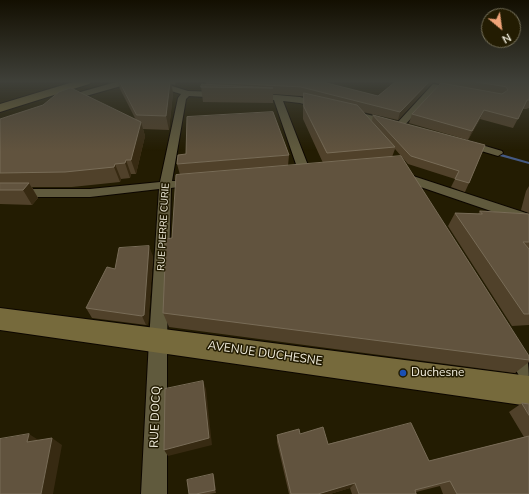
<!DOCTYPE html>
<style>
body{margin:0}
#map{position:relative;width:529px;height:494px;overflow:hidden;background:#231c02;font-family:"Nunito Sans",sans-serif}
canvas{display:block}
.north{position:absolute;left:481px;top:8px;width:40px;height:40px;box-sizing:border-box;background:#231c02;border:1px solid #75705a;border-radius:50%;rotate:151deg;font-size:11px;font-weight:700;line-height:16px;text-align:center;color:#f1eddd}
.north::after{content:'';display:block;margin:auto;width:14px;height:18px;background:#efa378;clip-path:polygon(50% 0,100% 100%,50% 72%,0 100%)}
</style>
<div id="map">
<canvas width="529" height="494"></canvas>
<div class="north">N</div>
</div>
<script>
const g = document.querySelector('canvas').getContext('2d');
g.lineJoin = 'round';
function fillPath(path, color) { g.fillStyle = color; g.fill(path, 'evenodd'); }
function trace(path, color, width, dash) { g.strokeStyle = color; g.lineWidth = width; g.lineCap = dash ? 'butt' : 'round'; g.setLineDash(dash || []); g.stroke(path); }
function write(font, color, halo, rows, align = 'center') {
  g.font = font + ' "Nunito Sans",sans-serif'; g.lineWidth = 3; g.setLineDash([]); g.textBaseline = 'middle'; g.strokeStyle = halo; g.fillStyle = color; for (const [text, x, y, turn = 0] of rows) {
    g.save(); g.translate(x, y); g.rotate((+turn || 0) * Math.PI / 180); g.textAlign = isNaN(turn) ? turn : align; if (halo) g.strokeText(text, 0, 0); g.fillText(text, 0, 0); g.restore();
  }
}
const stream = new Path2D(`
 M 496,153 L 498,153 L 529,162 L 529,164 L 496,155 Z`);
const street = new Path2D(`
 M 116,82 L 129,82 L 128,84 L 65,102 L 62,103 L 58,100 L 59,98 Z
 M 147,82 L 159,82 L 188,91 L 223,92 L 227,95 L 223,98 L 189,96 L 186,99 L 172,181 L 178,181 L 180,184 L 178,187 L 171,188 L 167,340 L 167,494 L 141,494 L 149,340 L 159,189 L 90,197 L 0,197 L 0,189 L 90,189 L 160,182 L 178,98 L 181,94 L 148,84 Z
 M 433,84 L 457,88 L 461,90 L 457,92 L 438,89 L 403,127 L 400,128 L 346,115 L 344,113 L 349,110 L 398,122 Z
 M 253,93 L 300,97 L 325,104 L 326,106 L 322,109 L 300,103 L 283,101 L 311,173 L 309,176 L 301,176 L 299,173 L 274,100 L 250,98 L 249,96 Z
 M 465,140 L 502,151 L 503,153 L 498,156 L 461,145 L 460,143 Z
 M 410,175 L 529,214 L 529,224 L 406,182 L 404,179 L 406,176 Z
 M 514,340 C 529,347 529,367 529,384 L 522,381 L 504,349 L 507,343 Z`);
const secondary = new Path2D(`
 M 73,82 L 91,82 L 89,84 L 0,112 L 0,104 Z
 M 0,308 L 529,376 L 529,406 L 0,330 Z`);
const wall = new Path2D(`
 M 118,82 L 176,82 L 175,85 L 171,84 L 173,93 L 169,130 L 143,129 L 145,136 L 136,174 L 131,174 L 130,178 L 121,179 L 120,182 L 72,187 L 32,187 L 38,198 L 32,205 L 0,204 L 0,119 L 136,120 L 120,89 Z
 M 206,82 L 323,82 L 378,96 L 395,82 L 529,82 L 529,108 L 526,109 L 523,109 L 513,128 L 480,119 L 468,140 L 409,123 L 412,114 L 440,84 L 433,82 L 398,120 L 363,112 L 372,121 L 373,115 L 485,145 L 469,183 L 465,192 L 451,187 L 455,179 L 408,164 L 395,149 L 392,157 L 529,356 L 529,362 L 515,373 L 169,327 L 163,313 L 180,175 L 177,164 L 289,155 L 288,166 L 323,163 L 303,119 L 303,96 L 300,96 L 273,94 L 273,103 L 203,102 L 201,87 L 206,84 Z
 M 529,186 L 529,213 L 521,210 L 526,191 Z
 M 480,211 L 529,214 L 529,325 L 512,326 L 448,226 L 455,213 L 478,214 Z
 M 153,256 L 148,324 L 146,325 L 92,318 L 86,308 L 115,269 Z
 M 522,403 L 529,404 L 529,494 L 443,494 L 440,486 L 416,492 L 417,494 L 352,494 L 350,488 L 330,494 L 289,494 L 277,442 L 277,435 L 300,434 L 328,444 L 429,461 L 524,437 L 509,412 Z
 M 213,474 L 214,476 L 216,493 L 209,494 L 189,494 Z`);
const shadedWall = new Path2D(`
 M 170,82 L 171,82 L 173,93 L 169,130 L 166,116 Z
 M 429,82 L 433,82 L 398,120 L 400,112 Z
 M 484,110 L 480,119 L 468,140 L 472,131 Z
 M 141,122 L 145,136 L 136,174 L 131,160 Z
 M 126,160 L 131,174 L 130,178 L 125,163 Z
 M 115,164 L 121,179 L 120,182 L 114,167 Z
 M 29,183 L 38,198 L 32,205 L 23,190 Z
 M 149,246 L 153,256 L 148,324 L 146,325 L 142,316 Z
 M 203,381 L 206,389 L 212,445 L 168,456 L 164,450 Z
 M 29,434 L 40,441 L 27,442 Z
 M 52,438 L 62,445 L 53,494 L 41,494 Z
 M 213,474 L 214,476 L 216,493 L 215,490 Z
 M 355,483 L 350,488 L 330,494 L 318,494 Z`);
const building = new Path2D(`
 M 120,82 L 170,82 L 166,116 L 137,115 Z
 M 206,82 L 323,82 L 378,96 L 395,82 L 429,82 L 400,112 L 301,87 Z
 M 477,82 L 529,82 L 529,100 L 527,100 L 518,119 L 484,110 L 472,131 L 412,114 L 441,83 L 502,94 L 508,90 L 506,87 Z
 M 202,84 L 273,88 L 201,87 Z
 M 71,88 L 141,122 L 131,160 L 126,160 L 125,163 L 115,164 L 114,167 L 65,172 L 0,173 L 0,119 L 43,105 L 59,92 Z
 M 304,93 L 357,105 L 395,147 L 327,153 L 304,107 Z
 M 273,112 L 289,155 L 177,164 L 178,155 L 186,154 L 187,117 Z
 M 373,115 L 485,145 L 469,183 L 455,179 L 459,171 L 411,156 Z
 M 401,156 L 529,356 L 529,360 L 163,313 L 166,239 L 172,238 L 176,175 Z
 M 0,183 L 29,183 L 23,190 L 0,190 Z
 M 480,211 L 529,214 L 529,242 L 523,242 L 529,249 L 529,314 L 524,314 L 455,213 L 482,214 Z
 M 149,246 L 144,315 L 142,316 L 86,308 L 107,267 L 115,269 L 119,248 Z
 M 203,381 L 209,438 L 164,450 L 165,389 Z
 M 522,403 L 529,404 L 529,415 Z
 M 411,423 L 429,461 L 529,436 L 529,494 L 457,494 L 450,481 L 415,490 L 416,494 L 359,494 L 355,483 L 318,494 L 291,494 L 277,435 L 299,429 L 300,434 L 323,427 L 328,444 Z
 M 29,434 L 27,442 L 52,438 L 41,494 L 0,494 L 0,439 Z
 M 213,474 L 215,490 L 196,494 L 189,494 L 187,480 Z`);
const markers = [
 [403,373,4,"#1a4fb4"]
];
const streetNames = [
 ["RUE PIERRE CURIE",164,227,-87]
];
const nearStreetnames = [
 ["AVENUE DUCHESNE",265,354,8],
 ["RUE DOCQ",156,417,-88]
];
const nearPoinames = [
 ["Duchesne",411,373]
];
fillPath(stream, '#455a84');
trace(street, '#0c0600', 2);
trace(secondary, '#0c0600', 2);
fillPath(street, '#605a3d');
fillPath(secondary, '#766a3c');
fillPath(wall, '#50412a');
fillPath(shadedWall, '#372a12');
fillPath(building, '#61533e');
trace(building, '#786c57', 1);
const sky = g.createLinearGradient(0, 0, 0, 151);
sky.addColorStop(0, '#130f01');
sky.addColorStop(0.54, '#3f4039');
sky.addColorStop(1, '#3f403900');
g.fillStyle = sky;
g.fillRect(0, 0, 529, 151);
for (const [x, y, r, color] of markers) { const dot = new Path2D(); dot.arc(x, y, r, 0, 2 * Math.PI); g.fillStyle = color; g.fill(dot); trace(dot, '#231c02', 1.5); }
write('10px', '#f1eddd', '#231c02', streetNames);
write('12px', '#f1eddd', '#231c02', nearStreetnames);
write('12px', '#f1eddd', '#231c02', nearPoinames, 'left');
</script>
